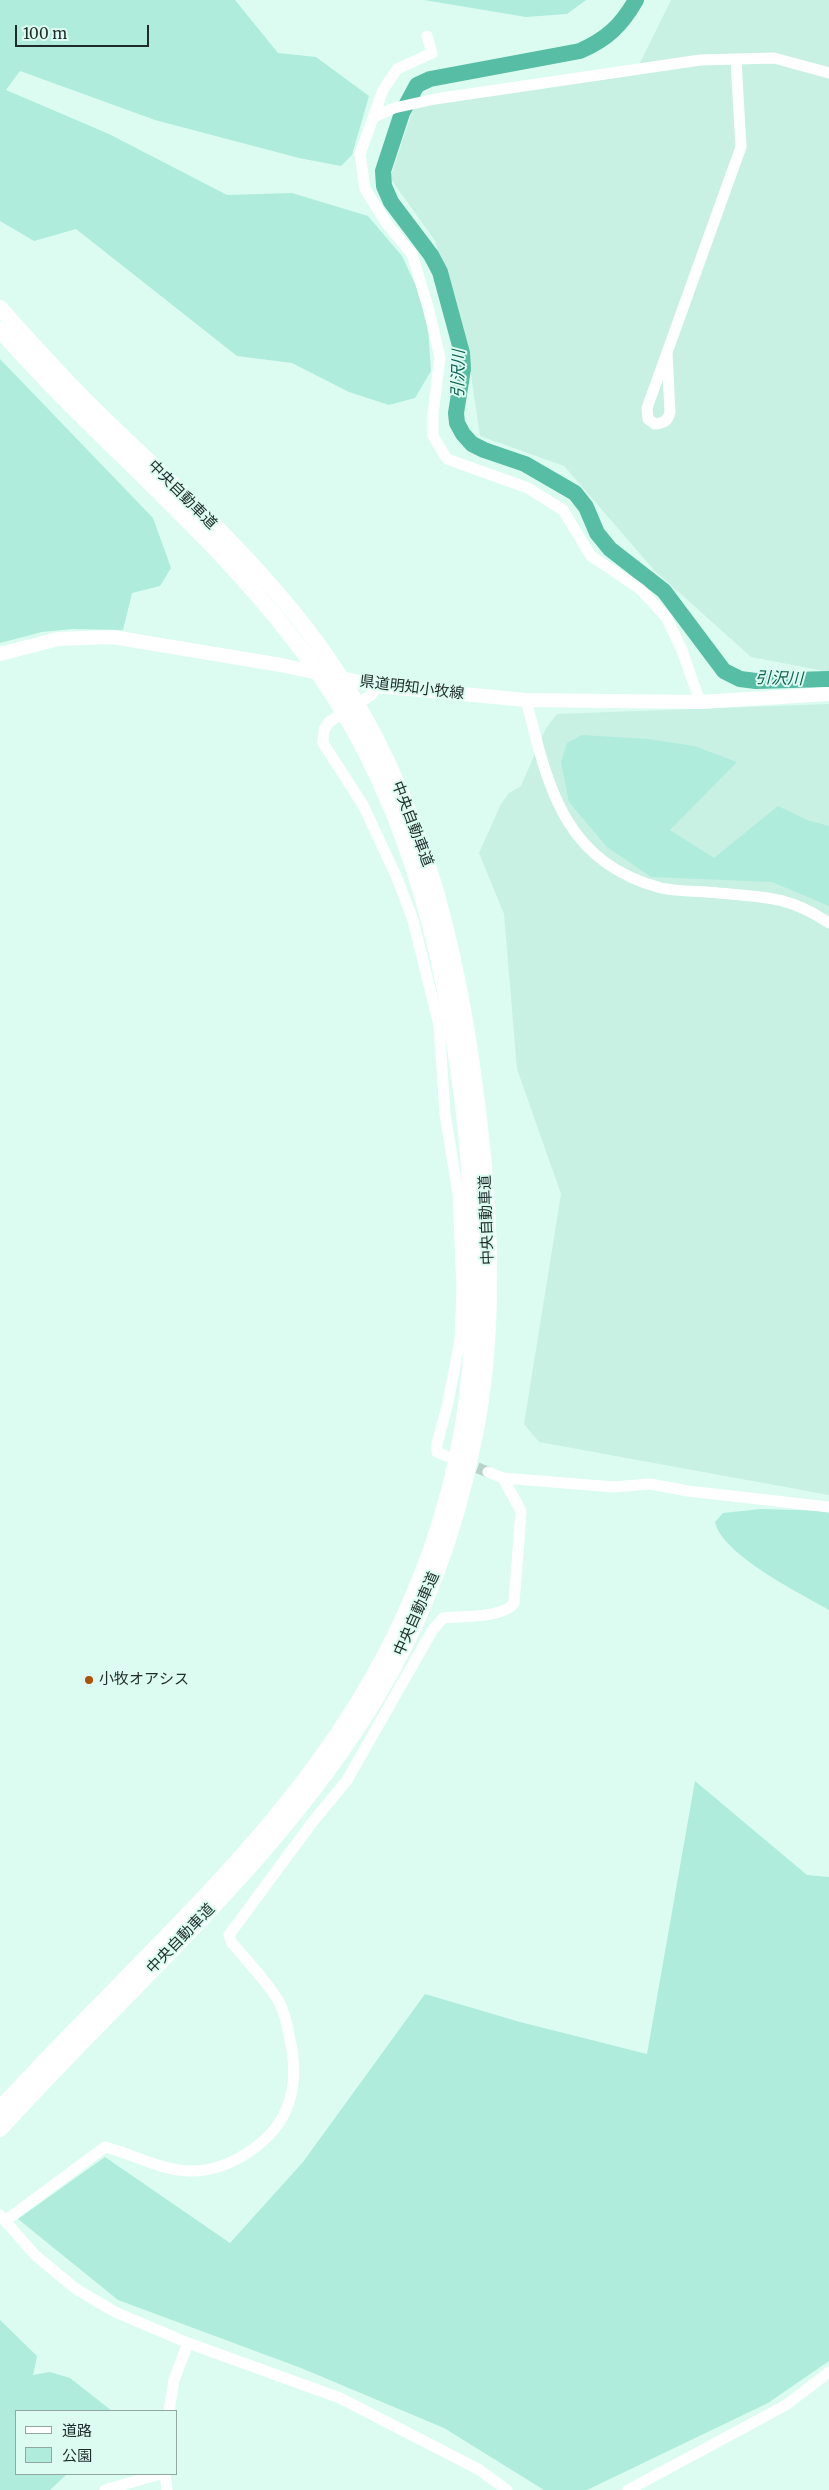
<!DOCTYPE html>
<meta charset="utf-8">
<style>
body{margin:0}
#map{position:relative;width:829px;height:2490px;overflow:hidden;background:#dcfcf2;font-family:Merriweather,"Noto Sans JP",serif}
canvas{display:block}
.legend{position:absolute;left:15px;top:2410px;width:162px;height:65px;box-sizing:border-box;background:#dcfcf2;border:1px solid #90a8a1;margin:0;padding:6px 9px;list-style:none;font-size:15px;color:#1f2b28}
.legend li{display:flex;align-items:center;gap:10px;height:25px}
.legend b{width:25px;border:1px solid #90a8a1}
.scale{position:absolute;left:15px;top:25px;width:134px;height:22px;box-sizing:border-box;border:2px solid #1f2b28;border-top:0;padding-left:6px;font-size:15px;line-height:18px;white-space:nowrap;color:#1f2b28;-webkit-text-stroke:4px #dcfcf2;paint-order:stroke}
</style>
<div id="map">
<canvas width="829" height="2490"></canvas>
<ul class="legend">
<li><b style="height:6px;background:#fff"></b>道路</li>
<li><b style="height:14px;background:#afecdb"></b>公園</li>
</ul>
<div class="scale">100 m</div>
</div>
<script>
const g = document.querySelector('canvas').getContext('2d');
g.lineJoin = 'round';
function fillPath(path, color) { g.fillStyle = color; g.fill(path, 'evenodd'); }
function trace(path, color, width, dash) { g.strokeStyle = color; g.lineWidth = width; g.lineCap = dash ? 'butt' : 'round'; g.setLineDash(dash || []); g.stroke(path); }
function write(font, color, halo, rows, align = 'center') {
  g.font = font + ' Merriweather,"Noto Sans JP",serif'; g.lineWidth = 4; g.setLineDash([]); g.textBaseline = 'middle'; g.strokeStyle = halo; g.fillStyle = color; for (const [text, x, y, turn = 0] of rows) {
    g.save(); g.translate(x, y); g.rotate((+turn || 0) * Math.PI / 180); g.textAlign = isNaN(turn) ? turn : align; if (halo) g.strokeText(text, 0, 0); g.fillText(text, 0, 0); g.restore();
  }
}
const built = new Path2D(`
 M 671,0 L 829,0 L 829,672 L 751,657 L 654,570 L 564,466 L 480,436 L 468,354 L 435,241 L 390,178 L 414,106 L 634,75 Z
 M 829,704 L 829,1495 L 539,1442 L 524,1424 L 561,1194 L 517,1069 L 504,914 L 479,853 L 501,804 L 509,793 L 521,786 L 546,728 L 557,714 Z`);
const green = new Path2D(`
 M 0,0 L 235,0 L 278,53 L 316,57 L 369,96 L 352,155 L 341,166 L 299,158 L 155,120 L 20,71 L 6,90 L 109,134 L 227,195 L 292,193 L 368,216 L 402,256 L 416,286 L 428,327 L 431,371 L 415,398 L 389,405 L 349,392 L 292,363 L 237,356 L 76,229 L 34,241 L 0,221 Z
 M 424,0 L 586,0 L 567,14 L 526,17 Z
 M 0,359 L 153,518 L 171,568 L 160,586 L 132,593 L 123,630 L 72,629 L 42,632 L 0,643 Z
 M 582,735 L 648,739 L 694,746 L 737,762 L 670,830 L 714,858 L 778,806 L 807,820 L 829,826 L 829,906 L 772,882 L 651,877 L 607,847 L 569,802 L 561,762 L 567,743 Z
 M 761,1509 L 829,1511 L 829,1610 C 800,1593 722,1555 715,1522 L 723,1513 Z
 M 695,1781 L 807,1875 L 829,1877 L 829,2361 L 768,2403 L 587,2490 L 544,2490 L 444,2428 L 301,2368 L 118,2300 L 18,2219 L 105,2157 L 230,2243 L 303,2162 L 425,1994 L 520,2022 L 647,2054 Z
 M 0,2320 L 37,2356 L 33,2375 L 50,2372 L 70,2378 L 112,2411 L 16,2411 L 16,2474 L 67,2474 L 50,2490 L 0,2490 Z`);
const river = new Path2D(`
 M 636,0 C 621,26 607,39 580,51 L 430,79 L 417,85 L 402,113 L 383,171 L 384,186 L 391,202 L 431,255 L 440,272 L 462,353 L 463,369 L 456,413 L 457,423 L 463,434 L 472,444 L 484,450 L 525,464 L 575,493 L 586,507 L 597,533 L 610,549 L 664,591 L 724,671 L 740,679 L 756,681 L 829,679`);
const minorTunnel = new Path2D(`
 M 462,1462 L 488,1472`);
const minor = new Path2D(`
 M 427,36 L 432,53 L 397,69 L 383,90 L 360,154 L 365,189 L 387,224 L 412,254 L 428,307 L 440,357 L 433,414 L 433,436 L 447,459 L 528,488 L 563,510 L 591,556 L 640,589 L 666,617 L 682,650 L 700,702
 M 374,117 L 394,108 L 435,99 L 700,60 L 774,58 L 829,73
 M 667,353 L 670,412 C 668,421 664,423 655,424 L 648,419 L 647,408 L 741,147 L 736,60
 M 378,686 L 371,695 L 329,722 L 324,730 L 323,743 L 363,805 L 397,878 L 413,920 L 439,1025 L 445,1114 L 458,1193 L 462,1291 L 460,1340 L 447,1407 L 437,1443 L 437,1452 L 446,1456
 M 526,700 C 548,786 563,862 661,888 C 679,892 700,891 718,893 C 764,897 789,896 829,923
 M 488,1472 L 503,1478 L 614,1487 L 650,1484 L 688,1491 L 829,1507
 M 0,2215 L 35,2255 L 76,2289 L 115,2312 L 188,2343 L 340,2398 L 478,2469 L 507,2490
 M 5,2221 L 105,2147 C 133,2154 160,2170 189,2171 C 229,2172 277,2141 289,2102 C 296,2081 294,2056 289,2035 C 287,2024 284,2011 279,2002 C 267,1981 247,1961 232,1943 L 229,1935 L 311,1824 L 347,1780 L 432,1631 L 443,1618 C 461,1616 504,1618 514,1603 L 521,1511 L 503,1478
 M 169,2411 L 174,2380 L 188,2343
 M 165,2474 L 167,2490
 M 105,2490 L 160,2474
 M 628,2490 L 786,2405 L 829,2372`);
const major = new Path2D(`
 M 0,654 L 58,639 L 112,637 L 281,665 L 378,686 L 526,700 L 700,702 L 829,694`);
const highway = new Path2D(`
 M 0,308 C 31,343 62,377 95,410 C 167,480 243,547 305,627 C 419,774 460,947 480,1128 C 492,1231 495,1338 474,1440 C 456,1530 423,1621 375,1700 C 276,1863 127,1988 0,2129
 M 0,330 C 104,449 232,546 321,677 C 415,813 451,980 467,1143 C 478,1259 479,1374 450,1487 C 428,1574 388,1660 337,1735 C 243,1874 112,1985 0,2109`);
const markers = [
 [89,1680,5,"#af4f09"]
];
const streetNames = [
 ["中央自動車道",182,495,45],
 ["県道明知小牧線",412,688,7],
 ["中央自動車道",412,824,69],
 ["中央自動車道",487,1220,-92],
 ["中央自動車道",417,1614,-66],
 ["中央自動車道",181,1939,-46]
];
const poiNames = [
 ["小牧オアシス",99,1680]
];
const waterNames = [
 ["引沢川",459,374,-89],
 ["引沢川",779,679,1]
];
fillPath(built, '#c8f1e4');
fillPath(green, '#afecdb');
trace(river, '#57bda4', 16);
trace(minorTunnel, '#b6d2ca', 11, [11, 5.5]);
trace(minor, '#fff', 11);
trace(major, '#fff', 14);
trace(highway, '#fff', 16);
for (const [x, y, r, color] of markers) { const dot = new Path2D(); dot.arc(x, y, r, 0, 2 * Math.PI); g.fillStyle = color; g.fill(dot); trace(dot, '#dcfcf2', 2); }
write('15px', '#1f2b28', '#dcfcf2', streetNames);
write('15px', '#1f2b28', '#dcfcf2', poiNames, 'left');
write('italic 16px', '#0e6251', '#dcfcf2', waterNames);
</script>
